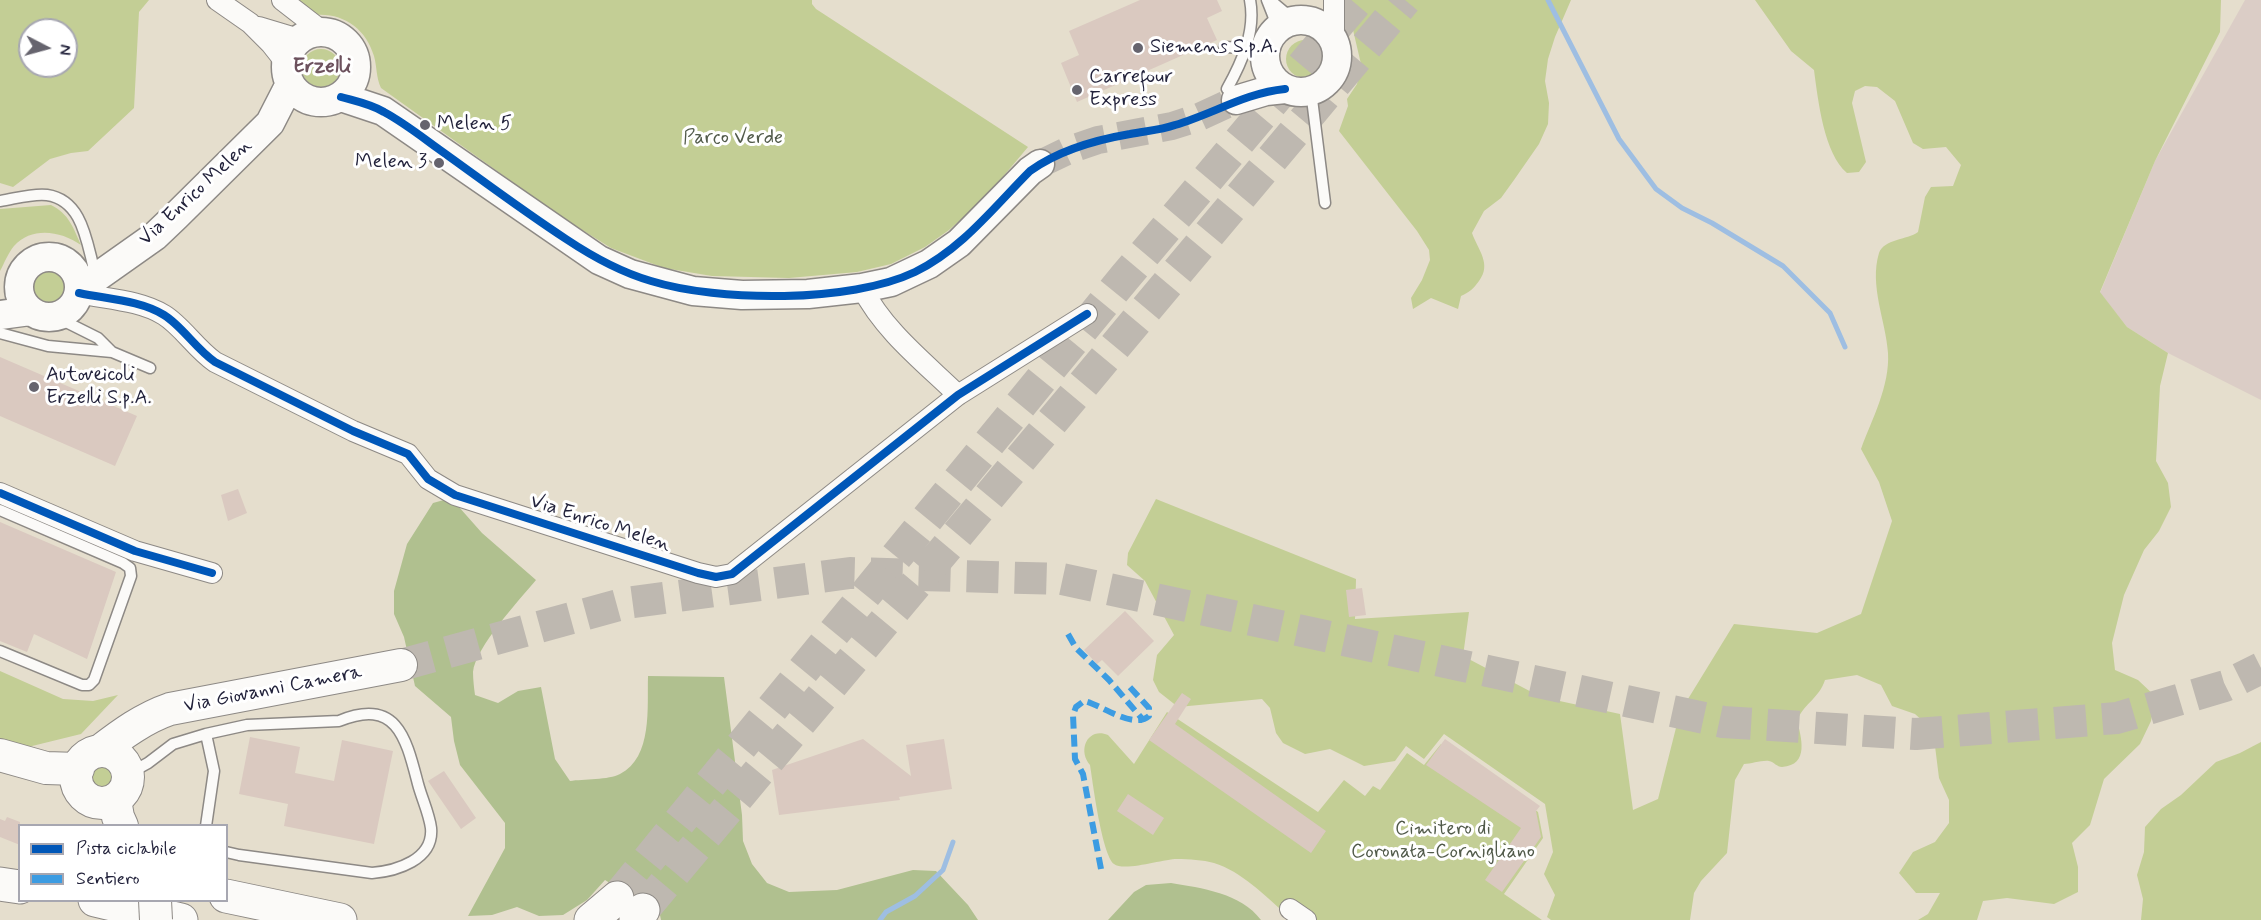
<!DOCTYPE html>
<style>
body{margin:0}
#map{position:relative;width:2261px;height:920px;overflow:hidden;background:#e5decd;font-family:Mynerve,sans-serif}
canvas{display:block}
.legend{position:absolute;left:18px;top:824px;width:210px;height:78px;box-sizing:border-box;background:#fff;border:2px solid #a7a7b1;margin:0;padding:8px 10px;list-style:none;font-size:18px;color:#22223b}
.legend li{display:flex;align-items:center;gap:12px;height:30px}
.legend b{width:30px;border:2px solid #a7a7b1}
.north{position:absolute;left:18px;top:18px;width:60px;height:60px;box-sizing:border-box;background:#fff;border:2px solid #a7a7b1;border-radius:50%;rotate:96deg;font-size:16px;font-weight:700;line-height:24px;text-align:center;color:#22223b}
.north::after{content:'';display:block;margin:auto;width:21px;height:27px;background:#66646e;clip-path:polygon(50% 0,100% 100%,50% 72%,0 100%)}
</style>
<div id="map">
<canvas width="2261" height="920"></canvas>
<ul class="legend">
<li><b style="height:8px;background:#0057b8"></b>Pista ciclabile</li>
<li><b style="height:8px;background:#3c9ce2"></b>Sentiero</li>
</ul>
<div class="north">N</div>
</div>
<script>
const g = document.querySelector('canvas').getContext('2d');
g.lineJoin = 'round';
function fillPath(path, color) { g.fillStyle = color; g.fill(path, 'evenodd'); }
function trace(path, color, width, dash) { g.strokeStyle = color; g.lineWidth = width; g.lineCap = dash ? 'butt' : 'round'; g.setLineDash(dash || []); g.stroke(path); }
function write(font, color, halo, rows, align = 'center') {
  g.font = font + ' Mynerve,sans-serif'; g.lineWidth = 6; g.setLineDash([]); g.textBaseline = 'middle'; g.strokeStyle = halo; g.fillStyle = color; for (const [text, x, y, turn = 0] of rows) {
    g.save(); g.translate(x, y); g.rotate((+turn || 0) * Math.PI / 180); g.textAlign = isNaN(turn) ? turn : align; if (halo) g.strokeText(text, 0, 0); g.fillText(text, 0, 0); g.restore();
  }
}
const industrial = new Path2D(`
 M 2245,0 L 2261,0 L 2261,400 L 2168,353 L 2127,327 L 2100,293 L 2155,161 Z`);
const green = new Path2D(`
 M 0,0 L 149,0 L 139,12 L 134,108 L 88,151 L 71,153 L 50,159 L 13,187 L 0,183 ZM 30,30 L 66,30 L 66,66 L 30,66 Z
 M 298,0 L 812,0 L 812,4 L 816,9 L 1028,147 L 985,198 L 949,230 L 925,247 L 891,264 L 857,272 L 789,278 L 712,276 L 664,268 L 611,248 L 560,216 L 381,88 C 376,77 377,67 374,56 C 366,28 342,12 314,15 Z
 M 1346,0 L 1571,0 L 1555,37 L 1548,59 L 1545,81 L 1549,103 L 1548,124 L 1539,144 L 1514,180 L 1501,198 L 1484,211 L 1472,233 C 1478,250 1492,264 1479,281 C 1473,289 1470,292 1461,296 L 1458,309 L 1431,298 L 1413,309 L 1411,298 L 1422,280 L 1430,260 L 1429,250 L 1417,231 L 1339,131 L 1348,106 L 1347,99 L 1357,84 L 1361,64 Z
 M 1755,0 L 2221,0 L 2220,32 L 2155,161 L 2100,292 L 2127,327 L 2168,353 L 2160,386 L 2156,461 L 2168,483 L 2171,507 L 2159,531 L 2144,550 L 2124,595 L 2112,643 L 2115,670 L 2138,680 L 2156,697 L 2151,721 L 2140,744 L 2104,779 L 2090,825 L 2072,843 L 2078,867 L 2078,892 L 2054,904 L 2007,898 L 1983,901 L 1977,920 L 1918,920 L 1928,914 L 1940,893 L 1916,893 L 1899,873 L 1913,852 L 1935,842 L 1949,823 L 1949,800 L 1939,778 L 1933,730 L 1915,714 L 1892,706 L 1881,685 L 1857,675 L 1825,680 C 1819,698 1805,703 1797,720 C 1801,737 1810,765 1782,767 C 1777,767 1774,762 1769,761 C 1762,760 1751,764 1744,764 L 1735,780 L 1727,853 L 1701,881 L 1694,893 L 1690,920 L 1551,920 L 1547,917 L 1555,895 L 1544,874 L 1553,852 L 1545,804 L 1444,734 L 1424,759 L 1406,746 L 1395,761 L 1364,766 L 1330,749 L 1305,754 L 1283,743 L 1276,733 L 1270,708 L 1262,699 L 1178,707 L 1159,692 L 1153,680 L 1157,655 L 1174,635 L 1145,581 L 1127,565 L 1128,553 L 1156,499 L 1356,579 L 1355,619 L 1469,612 L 1463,656 L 1541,697 L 1620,714 L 1633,810 L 1658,799 L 1680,712 L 1734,624 L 1817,633 L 1861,614 L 1892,521 L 1879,482 L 1861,449 C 1872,419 1890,386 1888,353 C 1886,321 1869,286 1879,253 C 1884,239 1907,240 1918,232 L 1925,197 L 1931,187 L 1953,186 L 1961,165 L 1946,147 L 1923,149 L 1913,143 L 1895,101 L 1877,87 L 1865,86 L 1855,91 L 1852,103 L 1866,162 L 1859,172 L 1847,173 C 1824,154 1818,100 1814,70 L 1791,51 Z
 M1286 59a19 19 0 1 1 38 0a19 19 0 1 1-38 0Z
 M302 68a19 19 0 1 1 38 0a19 19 0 1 1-38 0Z
 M 51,205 C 69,214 73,227 81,245 C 61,231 32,226 14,246 C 8,253 4,264 0,271 L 0,209 Z
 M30 288a19 19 0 1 1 38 0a19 19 0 1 1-38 0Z
 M 0,671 L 63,699 L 93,701 L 118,695 L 81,734 L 24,748 L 0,741 Z
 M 1167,712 L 1318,812 L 1344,780 L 1365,796 L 1373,786 L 1380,790 L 1407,753 L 1424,765 L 1441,744 L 1538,812 L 1543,838 L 1504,894 L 1542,920 L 1317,920 L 1299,907 L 1286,914 C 1265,896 1241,871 1214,863 C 1203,860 1189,859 1177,859 C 1163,859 1124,872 1114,864 C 1102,854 1093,784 1090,765 C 1077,750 1088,727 1108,735 L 1134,764 Z
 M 2261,742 L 2261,920 L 2141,920 L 2143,899 L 2137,875 L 2144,852 L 2145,827 L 2161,809 L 2181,795 L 2216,762 L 2240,753 Z
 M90 777a13 13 0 1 1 26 0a13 13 0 1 1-26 0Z`);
const forest = new Path2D(`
 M 451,498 L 482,533 L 536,580 C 520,599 475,648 473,672 C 473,679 474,688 475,695 L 498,703 L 518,691 L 541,687 L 555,759 L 570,781 C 583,779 609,780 620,774 C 653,757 647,707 648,676 L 724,677 L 742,815 L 743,841 L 752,864 L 767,883 L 789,892 L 837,890 L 913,870 L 936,871 L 968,905 L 978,920 L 661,920 L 660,915 L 605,880 L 587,900 L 563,915 L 539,916 L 517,907 L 492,915 L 468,916 L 505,848 L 505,823 L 460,765 L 454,741 L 451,717 L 415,686 L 404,637 L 394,614 L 394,591 L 407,544 L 433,503 Z
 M 1171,883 C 1201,888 1241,893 1261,920 L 1108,920 L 1134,892 L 1146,885 Z`);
const stream = new Path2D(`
 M 1548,0 L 1619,139 L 1656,189 L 1682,208 L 1712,223 L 1783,266 L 1830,313 L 1845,347
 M 880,920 L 886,912 L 915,896 L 943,870 L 953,842`);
const building = new Path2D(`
 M 1140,0 L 1217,0 L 1222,11 L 1207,18 L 1217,40 L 1077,102 L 1061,63 L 1079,55 L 1069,31 Z
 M 0,357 L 137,416 L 115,466 L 0,416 Z
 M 238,489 L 247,513 L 228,521 L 221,495 Z
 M 0,522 L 116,572 L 87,659 L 34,634 L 27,652 L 0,641 Z
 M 1362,588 L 1366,615 L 1349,617 L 1346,590 Z
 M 1125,611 L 1154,641 L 1118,676 L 1102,660 L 1097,664 L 1084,650 Z
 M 1182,693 L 1191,699 L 1175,724 L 1326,831 L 1311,853 L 1149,740 Z
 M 250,737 L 300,747 L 295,773 L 334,781 L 342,740 L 393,751 L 374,844 L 284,826 L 288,804 L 239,794 Z
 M 863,739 L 911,776 L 906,745 L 944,739 L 952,789 L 899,797 L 900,800 L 779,815 L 772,770 Z
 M 1445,739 L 1540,806 L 1536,811 L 1541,837 L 1502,892 L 1485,880 L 1521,828 L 1426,765 Z
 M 444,771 L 476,818 L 461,829 L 428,781 Z
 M 1128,794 L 1164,818 L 1153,835 L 1117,811 Z
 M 7,817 L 20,822 L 20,845 L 0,837 L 0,819 L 5,821 Z`);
const secondaryTunnel = new Path2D(`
 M 1040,164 L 1069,150 L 1098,140 L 1172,126 L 1197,118 L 1236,100`);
const primaryTunnel = new Path2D(`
 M 401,665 L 626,603 L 850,573 L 1062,579 L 1723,722 L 1916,734 L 2117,718 L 2225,686 L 2261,668`);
const highwayTunnel = new Path2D(`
 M 617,898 L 1125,277 L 1358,0
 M 643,910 L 1405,0`);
const lane = new Path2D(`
 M 1267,0 L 1278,28
 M 1270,0 L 1295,21
 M 1224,47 L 1246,48
 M 1227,89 C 1242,62 1256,31 1250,0
 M 1311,91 L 1325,203
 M 0,201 C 14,199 33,193 47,195 C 81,200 86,238 93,265
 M 56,317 L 98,338 L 112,352 L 150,368
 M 0,333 L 48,346 L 112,352
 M 0,510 L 123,563 L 130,568 L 131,576 L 94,680 L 89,685 L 82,685 L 0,651
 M 206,734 L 214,771 L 206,826
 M 128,774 L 148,763 L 173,744 L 206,734 L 247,725 L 339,721 C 397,697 406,738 418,784 C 422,799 429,813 431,828 C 434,860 396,871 372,873 L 239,855 L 226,852`);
const street = new Path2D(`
 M 217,0 L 250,23 L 271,44 L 286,63
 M 282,0 L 322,31
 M 1334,0 L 1334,42
 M 259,27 L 299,39
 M 862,288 C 884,331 924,362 958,395
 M 79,293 C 106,299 140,300 164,315 C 182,326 196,349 215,362 L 353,431 L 408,454 L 428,479 L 455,495 L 698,573 L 716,577 L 732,574 L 958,395 L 1087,314
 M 0,493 L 135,551 L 212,573
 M 1290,909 L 1306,920`);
const secondary = new Path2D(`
 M1265 56a36 36 0 1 1 72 0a36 36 0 1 1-72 0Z
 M286 67a35 35 0 1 1 70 0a35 35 0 1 1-70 0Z
 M 341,97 L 383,111 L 599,260 L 630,274 L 693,291 L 742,295 L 808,294 L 862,288 L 891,282 L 929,264 L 959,243 L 1030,171 L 1040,164
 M 1236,100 L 1266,91 L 1285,89
 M19 287a30 30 0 1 1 60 0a30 30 0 1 1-60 0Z
 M 79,293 L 97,277 L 155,236 L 176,216 L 270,123 L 290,84
 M 0,315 L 30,311`);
const primary = new Path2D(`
 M 100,751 C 122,734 144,718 170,709 L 401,665
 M76 777a26 26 0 1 1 52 0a26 26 0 1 1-52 0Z
 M 0,755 L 46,768 L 78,769
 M 115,800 L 118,817 L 122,826`);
const highway = new Path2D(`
 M 0,884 L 20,887
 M 226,896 L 340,920
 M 95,900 L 181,920
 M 591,920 L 617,898
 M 636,920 L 643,910`);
const primaryBridge = new Path2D(`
 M 155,900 L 156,920`);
const quiet = new Path2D(`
 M 1068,634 L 1076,648 L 1109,680 L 1144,721
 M 1101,869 L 1083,774 L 1075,759 L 1073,715 L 1076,707 L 1084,701 C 1100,704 1133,730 1149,716 L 1149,708 L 1126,683`);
const cycleway = new Path2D(`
 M 341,97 C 355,101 371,104 384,112 C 403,122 422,137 440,150 C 482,180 523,211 566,239 C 593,257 620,272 651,281 C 719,302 850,303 915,272 C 962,249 994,207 1030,171 C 1059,150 1095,140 1130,134 C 1145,131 1161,130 1175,125 C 1213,114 1245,93 1285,89
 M 79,293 C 106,299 140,300 164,315 C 182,326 196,349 215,362 L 353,431 L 408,454 L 428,479 L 455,495 L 698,573 L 716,577 L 732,574 L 958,395 L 1087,314
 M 0,493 L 135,551 L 212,573`);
const markers = [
 [1138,48,6,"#66646e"],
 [1077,90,6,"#66646e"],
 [425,125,6,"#66646e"],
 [439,163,6,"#66646e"],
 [34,387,6,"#66646e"]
];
const poiNames = [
 ["Siemens S.p.A.",1150,48],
 ["Carrefour",1089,78],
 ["Express",1089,101],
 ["Melen 5",437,125],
 ["Melen 3",427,163,"right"],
 ["Autoveicoli",46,376],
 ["Erzelli S.p.A.",46,399]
];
const parkNames = [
 ["Parco Verde",733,139],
 ["Cimitero di",1443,830],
 ["Coronata-Cornigliano",1443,853]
];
const streetNames = [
 ["Via Enrico Melen",196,193,-43],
 ["Via Enrico Melen",600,524,18],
 ["Via Giovanni Camera",273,690,-11]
];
const neighbourhoodNames = [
 ["Erzelli",322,68]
];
fillPath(industrial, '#dbcdc6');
fillPath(green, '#c3ce95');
fillPath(forest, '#b0c08f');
trace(stream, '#9ebee2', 5);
fillPath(building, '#dac9c0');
trace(secondaryTunnel, '#beb8b0', 28, [28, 14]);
trace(primaryTunnel, '#beb8b0', 32, [32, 16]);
trace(highwayTunnel, '#beb8b0', 33, [33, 16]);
trace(lane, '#8d8985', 13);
trace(street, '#8d8985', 22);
trace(secondary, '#8d8985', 31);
trace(primary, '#8d8985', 34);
trace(highway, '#8d8985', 35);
trace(lane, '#fbfaf8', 10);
trace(street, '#fbfaf8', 20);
trace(secondary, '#fbfaf8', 28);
trace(primary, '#fbfaf8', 32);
trace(highway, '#fbfaf8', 33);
trace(primaryBridge, '#8d8985', 34, []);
trace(primaryBridge, '#fbfaf8', 32);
trace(quiet, '#3c9ce2', 6, [12, 6]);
trace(cycleway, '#0057b8', 8);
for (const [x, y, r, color] of markers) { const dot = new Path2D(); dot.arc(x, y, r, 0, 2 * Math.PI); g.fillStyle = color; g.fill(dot); trace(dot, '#fff', 2); }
write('20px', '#22223b', '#fff', poiNames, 'left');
write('20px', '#515a4a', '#fff', parkNames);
write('20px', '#22223b', '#fff', streetNames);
write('bold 21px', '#6c515d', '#fff', neighbourhoodNames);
</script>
